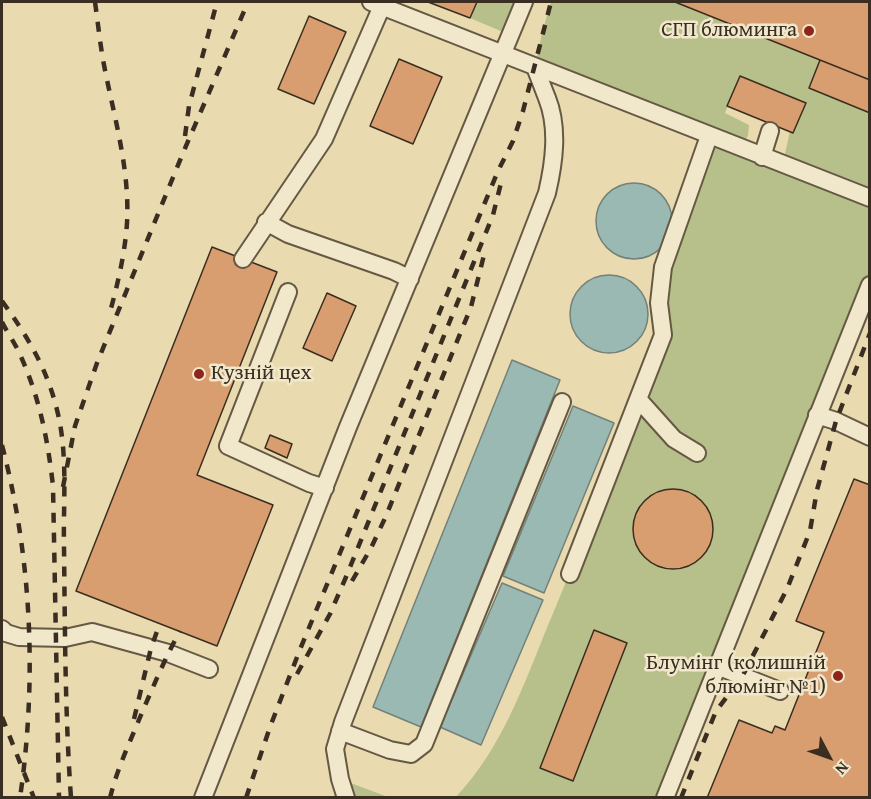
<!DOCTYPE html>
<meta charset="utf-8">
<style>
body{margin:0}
#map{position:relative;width:871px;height:799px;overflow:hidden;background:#eadaaf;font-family:"Gentium Book Plus",serif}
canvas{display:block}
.frame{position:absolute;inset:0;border:3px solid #392e21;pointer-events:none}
.north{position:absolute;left:799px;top:727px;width:60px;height:60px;-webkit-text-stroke:4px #f1e7cb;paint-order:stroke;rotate:131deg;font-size:16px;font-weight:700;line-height:24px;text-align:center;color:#392e21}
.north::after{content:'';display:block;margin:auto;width:21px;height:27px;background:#392e21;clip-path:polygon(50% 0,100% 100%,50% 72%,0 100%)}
</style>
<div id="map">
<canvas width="871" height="799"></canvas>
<div class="frame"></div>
<div class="north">N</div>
</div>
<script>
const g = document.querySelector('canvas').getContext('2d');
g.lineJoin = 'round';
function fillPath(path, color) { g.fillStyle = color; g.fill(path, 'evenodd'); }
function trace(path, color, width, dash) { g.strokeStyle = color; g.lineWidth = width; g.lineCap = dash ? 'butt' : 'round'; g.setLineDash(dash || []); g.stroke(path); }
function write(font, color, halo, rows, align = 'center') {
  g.font = font + ' "Gentium Book Plus",serif'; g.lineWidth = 5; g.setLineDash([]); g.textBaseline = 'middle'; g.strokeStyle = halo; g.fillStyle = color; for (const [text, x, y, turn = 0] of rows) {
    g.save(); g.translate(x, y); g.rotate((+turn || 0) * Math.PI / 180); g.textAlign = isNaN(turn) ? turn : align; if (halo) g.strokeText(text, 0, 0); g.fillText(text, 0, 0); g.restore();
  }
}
const green = new Path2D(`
 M 477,2 L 524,2 L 510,35 L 470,18 Z
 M 551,2 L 675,2 L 820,60 L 809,88 L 869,113 L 869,285 L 665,797 L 455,798 C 503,747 523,686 549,623 C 589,528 625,431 663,335 L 659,303 L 709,136 L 535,67 L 542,33 ZM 740,76 L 806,103 L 793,132 L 790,131 L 785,154 L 787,163 L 741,146 L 748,136 L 749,125 L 725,113 Z
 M 340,779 L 388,797 L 346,797 Z`);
const water = new Path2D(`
 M596 221a38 38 0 1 1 76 0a38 38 0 1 1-76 0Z
 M570 314a39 39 0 1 1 78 0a39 39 0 1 1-78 0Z
 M 512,360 L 560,380 L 421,727 L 373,707 Z
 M 573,406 L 614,423 L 544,593 L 503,576 Z
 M 502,583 L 543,600 L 481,745 L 440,727 Z`);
const building = new Path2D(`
 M 428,2 L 477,2 L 470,18 Z
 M 675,2 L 870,2 L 870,80 Z
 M 309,16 L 346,32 L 314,104 L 278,89 Z
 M 399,59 L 442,77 L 413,144 L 370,126 Z
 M 820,60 L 870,80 L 870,113 L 809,88 Z
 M 740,76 L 806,103 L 793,133 L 727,106 Z
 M 212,247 L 277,272 L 197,475 L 273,505 L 217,646 L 76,591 Z
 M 327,293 L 356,306 L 332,361 L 303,348 Z
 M 270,435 L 292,444 L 287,458 L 265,448 Z
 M 854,479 L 870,485 L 870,798 L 707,798 L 739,720 L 772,733 L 775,726 L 785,730 L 824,632 L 796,621 Z
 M633 529a40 40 0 1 1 80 0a40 40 0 1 1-80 0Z
 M 594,630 L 627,643 L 573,781 L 540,768 Z`);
const minor = new Path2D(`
 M 371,2 L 870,198
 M 762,157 L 770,131
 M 266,222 L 288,234 L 394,271 L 410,279
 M 243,259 L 324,139 L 382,6
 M 288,292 L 228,446 L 309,483 L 325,488
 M 639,400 L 674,439 L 697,453
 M 817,415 L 836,421 L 870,437
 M 570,574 L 663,335 L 659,303 L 663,267 L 709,136
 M 2,629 L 6,633 L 19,637 L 65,638 L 92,632 L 168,653 L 209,669
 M 717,666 L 780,691
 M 340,731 L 390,750 L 411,754 L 424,744 L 562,402
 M 203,798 L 348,427 L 524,2
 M 346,798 L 340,779 L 335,749 L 343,722 L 547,193 C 554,163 559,128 547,98 C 543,88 539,77 535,67
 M 665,798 L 870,285`);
const rail = new Path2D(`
 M 95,2 C 98,23 100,44 104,65 C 114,117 130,169 127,223 C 125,253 118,283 110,312
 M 185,136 L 189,106 L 217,2
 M 2,301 C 28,337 48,370 58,414 C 68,457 63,504 64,547 C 65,630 65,714 71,798
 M 2,322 C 8,334 17,346 22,359 C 40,400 48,441 53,486 L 59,798
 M 2,445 C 32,560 37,680 20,798
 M 63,487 L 75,426 L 97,363 L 183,153 L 248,2
 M 352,581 L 371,548 L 386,516 L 471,307 L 485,251
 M 297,674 L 330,614 L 346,577 L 493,215 L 502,179
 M 2,717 L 34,798
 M 134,719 L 151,648 L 160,623
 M 110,798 C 117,769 130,742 141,715 C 153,687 165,658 180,631
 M 246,798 L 270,727 L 299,652 L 498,171 L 513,141 L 523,111 L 551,2
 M 681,798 L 716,711 L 742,677 L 787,589 L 810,531 L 817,490 L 836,421 L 870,333`);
const markers = [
 [809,31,6,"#8f2418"],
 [199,374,6,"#8f2418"],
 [838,676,6,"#8f2418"]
];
const poiNames = [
 ["СГП блюминга",797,31],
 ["Кузній цех",211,374,"left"],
 ["Блумінг (колишній",826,664],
 ["блюмінг №1)",826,688]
];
fillPath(green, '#b7bf8a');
fillPath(water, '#9ab9b3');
trace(water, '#738179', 1.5);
fillPath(building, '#d99e70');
trace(building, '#392e21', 1.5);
trace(minor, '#655944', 20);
trace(minor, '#f1e7cb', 16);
trace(rail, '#392e21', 4.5, [10, 10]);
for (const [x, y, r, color] of markers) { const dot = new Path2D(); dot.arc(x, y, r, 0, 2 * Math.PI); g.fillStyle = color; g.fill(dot); trace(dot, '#f1e7cb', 2); }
write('21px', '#392e21', '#f1e7cb', poiNames, 'right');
</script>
